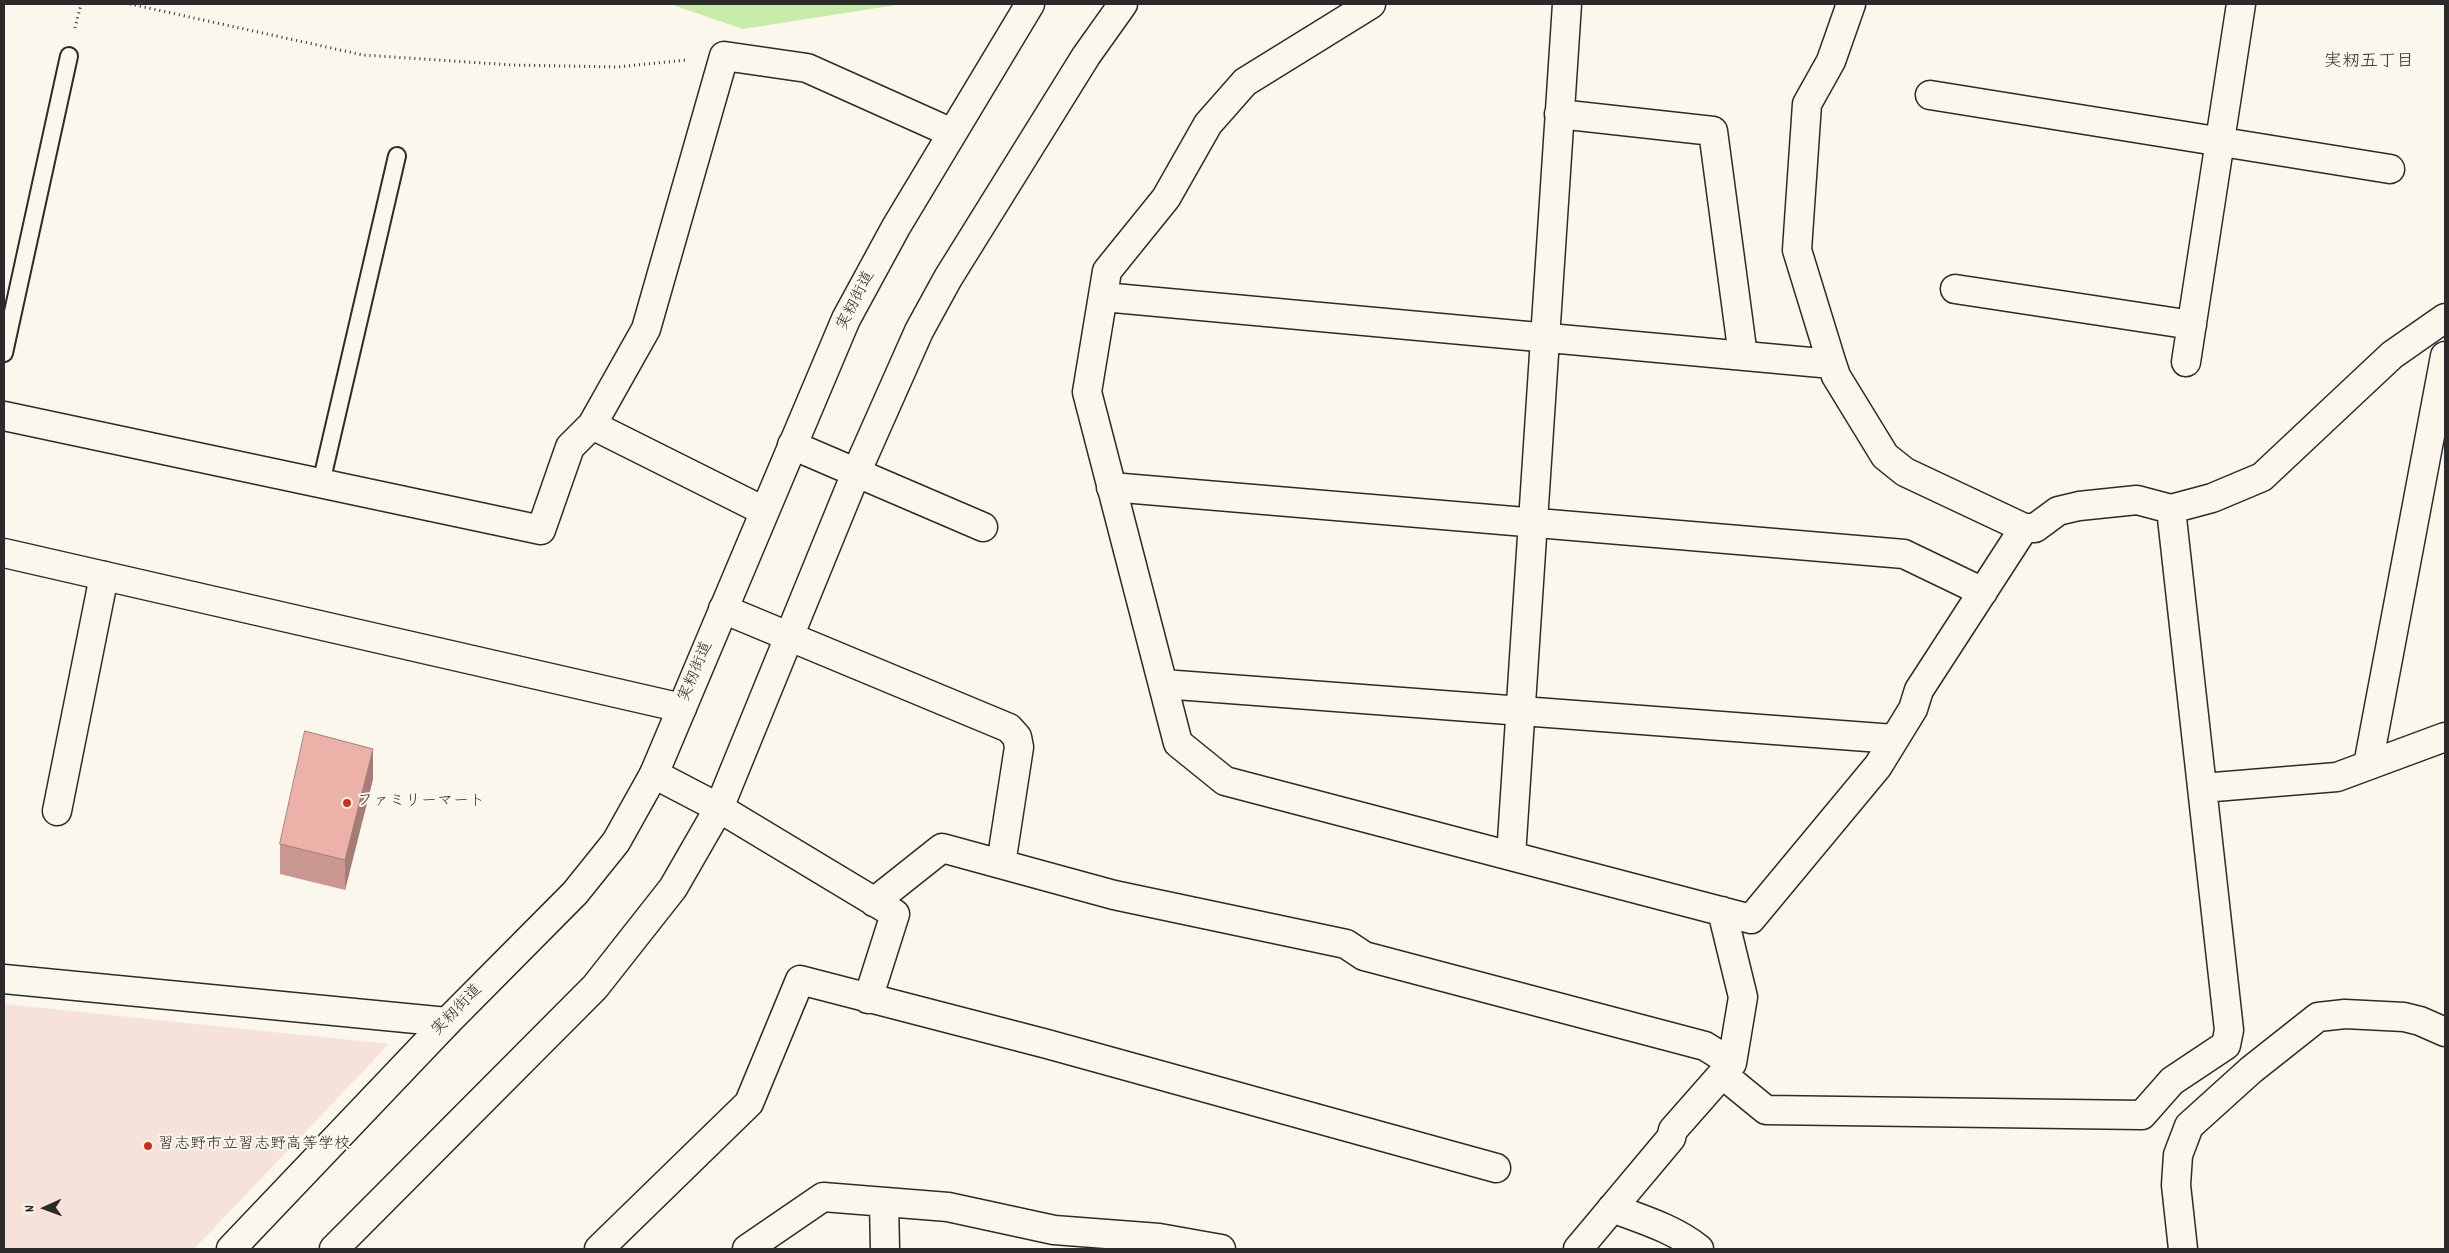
<!DOCTYPE html>
<meta charset="utf-8">
<style>
body{margin:0}
#map{position:relative;width:2449px;height:1253px;overflow:hidden;background:#fbf7ec;font-family:Dekko,sans-serif}
canvas{display:block}
.frame{position:absolute;inset:0;border:5px solid #2b2b2b;pointer-events:none}
.north{position:absolute;left:20px;top:1183px;width:50px;height:50px;-webkit-text-stroke:4px #fbf7ec;paint-order:stroke;rotate:268deg;font-size:14px;font-weight:700;line-height:20px;text-align:center;color:#2b2b2b}
.north::after{content:'';display:block;margin:auto;width:18px;height:22px;background:#2b2b2b;clip-path:polygon(50% 0,100% 100%,50% 72%,0 100%)}
</style>
<div id="map">
<canvas width="2449" height="1253"></canvas>
<div class="frame"></div>
<div class="north">N</div>
</div>
<script>
const g = document.querySelector('canvas').getContext('2d');
g.lineJoin = 'round';
function fillPath(path, color) { g.fillStyle = color; g.fill(path, 'evenodd'); }
function trace(path, color, width, dash) { g.strokeStyle = color; g.lineWidth = width; g.lineCap = dash ? 'butt' : 'round'; g.setLineDash(dash || []); g.stroke(path); }
function write(font, color, halo, rows, align = 'center') {
  g.font = font + ' Dekko,"Klee One",sans-serif'; g.lineWidth = 4; g.setLineDash([]); g.textBaseline = 'middle'; g.strokeStyle = halo; g.fillStyle = color; for (const [text, x, y, turn = 0] of rows) {
    g.save(); g.translate(x, y); g.rotate((+turn || 0) * Math.PI / 180); g.textAlign = isNaN(turn) ? turn : align; if (halo) g.strokeText(text, 0, 0); g.fillText(text, 0, 0); g.restore();
  }
}
const built = new Path2D(`
 M 4,1004 L 389,1044 L 194,1249 L 4,1249 Z`);
const green = new Path2D(`
 M 670,4 L 902,4 L 743,29 Z`);
const path = new Path2D(`
 M 130,4 L 363,55 L 512,65 L 617,67 L 686,60
 M 75,28 L 81,4`);
const lane = new Path2D(`
 M 4,353 L 69,56
 M 321,483 L 397,156`);
const street = new Path2D(`
 M 1371,4 L 1245,82 L 1208,124 L 1166,198 L 1107,271 L 1087,392 L 1178,743 L 1225,781 L 1751,919 L 1878,766 L 1913,709 L 1919,690 L 2024,528
 M 1851,4 L 1831,61 L 1807,104 L 1797,250 L 1832,364 L 1836,376 L 1885,456 L 1905,472 L 2024,528 L 2035,528 L 2058,511 L 2079,506 L 2137,500 L 2171,509
 M 1930,95 L 2390,169
 M 1559,114 L 1713,131 L 1743,356
 M 1955,289 L 2192,325
 M 1103,297 L 1832,364
 M 2186,362 L 2241,4
 M 4,416 L 541,530 L 570,447 L 592,425 L 764,511
 M 592,425 L 646,329 L 724,56 L 807,68 L 952,133
 M 792,445 L 983,527
 M 1111,487 L 1904,554 L 1983,592
 M 723,609 L 1009,728 L 1017,737 L 1019,747 L 1001,864
 M 1163,684 L 1894,739
 M 2368,765 L 2445,356
 M 654,774 L 719,808 L 895,914 L 868,999
 M 2202,788 L 2337,777 L 2445,737
 M 57,811 L 104,576
 M 1511,856 L 1567,4
 M 874,902 L 942,848 L 1114,895 L 1346,944 L 1364,956 L 1705,1046 L 1732,1063
 M 4,979 L 447,1022
 M 1722,1074 L 1766,1110 L 2142,1115 L 2172,1081 L 2226,1045 L 2229,1030 L 2171,509 L 2212,498 L 2262,477 L 2392,355 L 2445,318
 M 884,1202 L 885,1249
 M 1612,1208 C 1641,1219 1675,1229 1699,1249
 M 334,1249 L 595,987 L 673,888 L 719,808 L 856,473 L 919,331 L 948,278 L 1086,56 L 1123,4
 M 599,1249 L 749,1103 L 800,980 L 1047,1044 L 1496,1168
 M 747,1249 L 823,1197 L 948,1207 L 1054,1230 L 1159,1238 L 1221,1249
 M 1578,1249 L 1671,1138 L 1673,1130 L 1732,1063 L 1743,997 L 1722,911
 M 2183,1249 L 2176,1185 L 2178,1155 L 2189,1126 L 2251,1070 L 2318,1017 L 2345,1014 L 2404,1017 L 2420,1021 L 2445,1032`);
const secondary = new Path2D(`
 M 4,553 L 682,708`);
const primary = new Path2D(`
 M 231,1249 L 447,1022 L 575,893 L 616,842 L 654,774 L 846,319 L 896,227 L 1030,4`);
const wall = new Path2D(`
 M 373,779 L 345,890 L 280,874 L 280,844 Z`);
const shadedWall = new Path2D(`
 M 373,749 L 373,779 L 345,890 L 345,860 Z`);
const building = new Path2D(`
 M 305,731 L 373,749 L 345,860 L 280,844 Z`);
const markers = [
 [347,803,5,"#c8321e"],
 [148,1146,5,"#c8321e"]
];
const streetNames = [
 ["実籾街道",857,301,-63],
 ["実籾街道",697,672,-67],
 ["実籾街道",458,1011,-46]
];
const poiNames = [
 ["ファミリーマート",357,803],
 ["習志野市立習志野高等学校",158,1146]
];
const neighbourhoodNames = [
 ["実籾五丁目",2369,64]
];
fillPath(built, '#f6e2d8');
fillPath(green, '#c6eca7');
trace(lane, '#2b2b2b', 20);
trace(street, '#2b2b2b', 31);
trace(secondary, '#2b2b2b', 31);
trace(primary, '#2b2b2b', 31);
trace(path, '#2b2b2b', 3, [1, 4]);
trace(lane, '#fbf7ec', 16);
trace(street, '#fbf7ec', 28);
trace(secondary, '#fbf7ec', 28);
trace(primary, '#fbf7ec', 28);
fillPath(wall, '#cb9891');
fillPath(shadedWall, '#a57c76');
fillPath(building, '#ecb1a9');
trace(building, '#a57c76', 1);
for (const [x, y, r, color] of markers) { const dot = new Path2D(); dot.arc(x, y, r, 0, 2 * Math.PI); g.fillStyle = color; g.fill(dot); trace(dot, '#fbf7ec', 2); }
write('16px', '#2b2b2b', '#fbf7ec', streetNames);
write('16px', '#2b2b2b', '#fbf7ec', poiNames, 'left');
write('18px', '#2b2b2b', '#fbf7ec', neighbourhoodNames);
</script>
